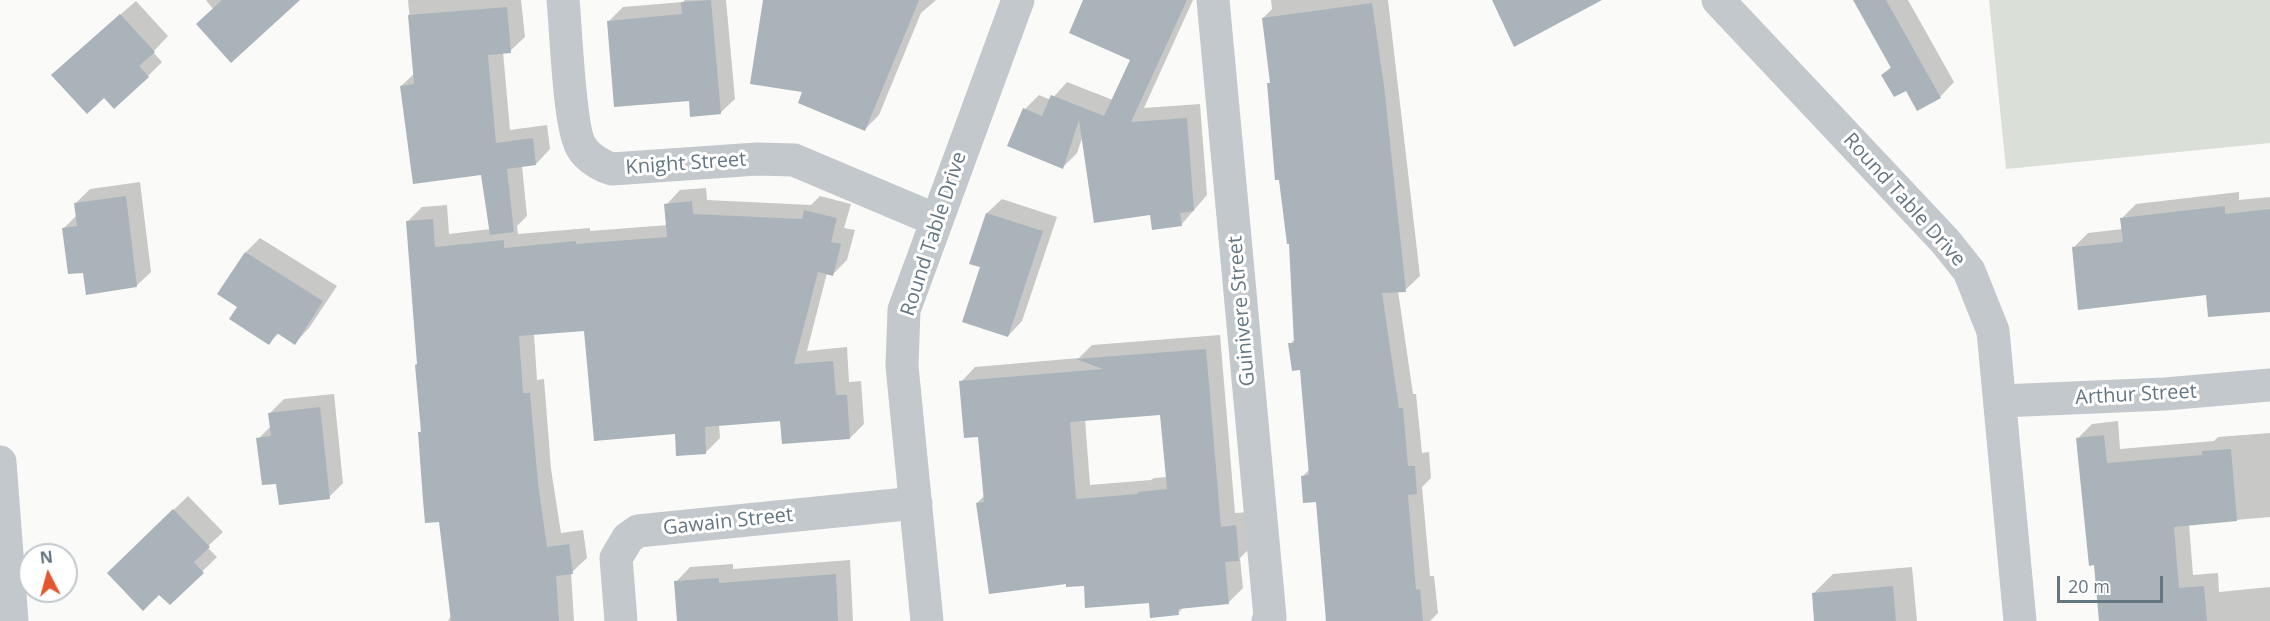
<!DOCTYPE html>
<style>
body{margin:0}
#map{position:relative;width:2270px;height:621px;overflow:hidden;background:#fafaf8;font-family:"Open Sans",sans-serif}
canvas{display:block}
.north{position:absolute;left:18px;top:543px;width:60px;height:60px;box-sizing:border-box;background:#fff;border:2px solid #c1c8cd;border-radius:50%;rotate:354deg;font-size:16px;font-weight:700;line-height:24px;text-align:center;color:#657683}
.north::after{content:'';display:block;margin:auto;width:21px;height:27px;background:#e4572e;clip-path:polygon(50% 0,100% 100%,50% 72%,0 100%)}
.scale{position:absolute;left:2057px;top:576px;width:106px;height:27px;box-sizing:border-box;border:3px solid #657683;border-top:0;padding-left:8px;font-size:18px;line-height:21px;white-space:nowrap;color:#657683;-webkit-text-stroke:4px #fff;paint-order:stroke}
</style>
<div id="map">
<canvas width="2270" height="621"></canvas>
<div class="north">N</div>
<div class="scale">20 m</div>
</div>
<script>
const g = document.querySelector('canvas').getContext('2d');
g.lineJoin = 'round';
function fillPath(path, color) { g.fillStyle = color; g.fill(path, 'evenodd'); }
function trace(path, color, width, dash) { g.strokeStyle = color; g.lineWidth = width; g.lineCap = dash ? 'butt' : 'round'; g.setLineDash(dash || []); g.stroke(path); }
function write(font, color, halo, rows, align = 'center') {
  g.font = font + ' "Open Sans",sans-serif'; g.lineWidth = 6; g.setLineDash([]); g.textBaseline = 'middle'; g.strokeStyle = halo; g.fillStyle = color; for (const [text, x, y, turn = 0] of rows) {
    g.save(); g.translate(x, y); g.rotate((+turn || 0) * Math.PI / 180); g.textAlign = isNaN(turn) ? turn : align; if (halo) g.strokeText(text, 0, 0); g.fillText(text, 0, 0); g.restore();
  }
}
const green = new Path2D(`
 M 1989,0 L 2270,0 L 2270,143 L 2006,169 Z`);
const shadow = new Path2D(`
 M 206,0 L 298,0 L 213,9 Z
 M 408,0 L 521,0 L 525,37 L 510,51 L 503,52 L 510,130 L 547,125 L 550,149 L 536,164 L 522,166 L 527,216 L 517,226 L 518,234 L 590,228 L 590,231 L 668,225 L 666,205 L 680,190 L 706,188 L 707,200 L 811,205 L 820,196 L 851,204 L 844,228 L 855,230 L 847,260 L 833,274 L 827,273 L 807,351 L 847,347 L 849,382 L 861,381 L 864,424 L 850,438 L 781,419 L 719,424 L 720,438 L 706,452 L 676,432 L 585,330 L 534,334 L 537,380 L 544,379 L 551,469 L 561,533 L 583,530 L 587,558 L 571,573 L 574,621 L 448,621 L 452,614 L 441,520 L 419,433 L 422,430 L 418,363 L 407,222 L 422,207 L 447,205 L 449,234 L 491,229 L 482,173 L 401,86 L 415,73 Z
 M 685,0 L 726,0 L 735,99 L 720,113 L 690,100 L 608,22 L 623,7 L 683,2 Z
 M 764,0 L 936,0 L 921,13 L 879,115 L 864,130 L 804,91 Z
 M 1085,0 L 1193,0 L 1144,108 L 1200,104 L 1207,195 L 1181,225 L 1151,214 L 1083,135 L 1077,153 L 1063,167 L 1025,109 L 1039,95 L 1051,100 L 1067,82 L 1113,100 L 1132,59 Z
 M 1271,0 L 1388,0 L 1420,276 L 1405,290 L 1398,291 L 1413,394 L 1416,394 L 1422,453 L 1429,452 L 1431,478 L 1422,487 L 1430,576 L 1434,576 L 1438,613 L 1430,621 L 1328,621 L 1317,501 L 1303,476 L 1310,469 L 1302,368 L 1290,344 L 1296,338 L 1291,242 L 1269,84 L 1272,81 L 1263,18 L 1272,9 Z
 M 1863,0 L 1908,0 L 1954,82 L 1940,97 L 1907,89 L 1883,75 L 1892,66 Z
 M 136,1 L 168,36 L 153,52 L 162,62 L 148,76 L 104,96 L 67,61 Z
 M 140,182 L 151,272 L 136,286 L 84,271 L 64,228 L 77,215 L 75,204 L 90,189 Z
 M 2239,192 L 2239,200 L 2270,197 L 2270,310 L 2208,294 L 2074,247 L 2088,233 L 2123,229 L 2121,219 L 2136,204 Z
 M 1002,199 L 1057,217 L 1022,321 L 1008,336 L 982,266 L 971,263 L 987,213 Z
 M 260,238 L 337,286 L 309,328 L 295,343 L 279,333 L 269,343 L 239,306 L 219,294 L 246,252 Z
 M 1220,335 L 1235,513 L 1250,512 L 1253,545 L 1240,558 L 1243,588 L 1228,603 L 1184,607 L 1178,613 L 1150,601 L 1085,584 L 977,503 L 985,495 L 980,435 L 961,382 L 975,367 L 1079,358 L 1092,345 ZM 1162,413 L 1167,477 L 1154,478 L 1151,480 L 1090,485 L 1085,419 Z
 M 334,394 L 343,483 L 329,497 L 277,482 L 258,439 L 271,426 L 269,414 L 284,399 Z
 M 2118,421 L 2120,449 L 2214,441 L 2218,437 L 2270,433 L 2270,517 L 2189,524 L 2193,575 L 2218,573 L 2219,592 L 2270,587 L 2270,621 L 2100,621 L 2095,564 L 2078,438 L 2092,424 Z
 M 188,496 L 223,532 L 207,547 L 217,557 L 170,603 L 123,559 Z
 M 850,560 L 853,621 L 679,621 L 676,582 L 690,567 L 733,564 L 733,569 Z
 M 1912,567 L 1917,621 L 1816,621 L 1813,594 L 1833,574 Z`);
const building = new Path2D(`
 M 222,0 L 300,0 L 231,63 L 196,24 Z
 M 711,0 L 721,114 L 690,117 L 689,101 L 614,107 L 607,21 L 682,14 L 681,2 Z
 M 763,0 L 919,0 L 865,131 L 798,103 L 802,92 L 750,84 Z
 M 1083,0 L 1187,0 L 1131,122 L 1187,118 L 1194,211 L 1180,213 L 1182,226 L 1152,230 L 1150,215 L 1094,223 L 1079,120 L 1063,169 L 1007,146 L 1023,108 L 1042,116 L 1051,95 L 1104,116 L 1130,60 L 1069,33 Z
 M 1492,0 L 1602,0 L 1514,47 Z
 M 1853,0 L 1886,0 L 1941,98 L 1917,111 L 1906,91 L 1894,97 L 1881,75 L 1891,68 Z
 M 1372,3 L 1384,86 L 1406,292 L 1382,293 L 1399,408 L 1403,408 L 1408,466 L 1415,466 L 1417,494 L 1408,495 L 1416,590 L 1420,589 L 1423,621 L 1326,621 L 1316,502 L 1303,503 L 1301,476 L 1309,475 L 1300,370 L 1292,371 L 1288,343 L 1294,343 L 1289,244 L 1287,244 L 1279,180 L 1275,180 L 1267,83 L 1270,83 L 1262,18 Z
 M 507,7 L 511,53 L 488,55 L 496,143 L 533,138 L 536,165 L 507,169 L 514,232 L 490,235 L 481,175 L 413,184 L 400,86 L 414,84 L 408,15 Z
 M 120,14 L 155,52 L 139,66 L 149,77 L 114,109 L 104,98 L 87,114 L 51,75 Z
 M 126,196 L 137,287 L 86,295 L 83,273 L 68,274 L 62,228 L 77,226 L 74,203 Z
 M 692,201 L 693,214 L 802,219 L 804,210 L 837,218 L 831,242 L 841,244 L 833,276 L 818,272 L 794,364 L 833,361 L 836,395 L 847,395 L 850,439 L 782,444 L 780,421 L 705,427 L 706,454 L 676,456 L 675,434 L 594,441 L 584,331 L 519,336 L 523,393 L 530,393 L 538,484 L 547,547 L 569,544 L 573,574 L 556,576 L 559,621 L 451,621 L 439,522 L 425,523 L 423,500 L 418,432 L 421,432 L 415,365 L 417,364 L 406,221 L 433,219 L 435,247 L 504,240 L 504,248 L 576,241 L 576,244 L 667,237 L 664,204 Z
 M 2225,206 L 2225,214 L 2270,209 L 2270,312 L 2208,317 L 2206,295 L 2078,310 L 2072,247 L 2123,242 L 2120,218 Z
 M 986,213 L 1043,231 L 1008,337 L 962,322 L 980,267 L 969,264 Z
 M 245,252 L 323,301 L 295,345 L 277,333 L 269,345 L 229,319 L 237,307 L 217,294 Z
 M 1206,349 L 1221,527 L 1236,525 L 1239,561 L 1225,562 L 1229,604 L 1178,609 L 1179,615 L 1150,618 L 1149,603 L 1085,608 L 1084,586 L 1066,587 L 1066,584 L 989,594 L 976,503 L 984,502 L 978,437 L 964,438 L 959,381 L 1103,369 L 1076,359 ZM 1160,415 L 1167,489 L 1138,492 L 1138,494 L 1076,499 L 1070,422 Z
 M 320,407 L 330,499 L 279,505 L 276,484 L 262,485 L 256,438 L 271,436 L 268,413 Z
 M 2104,435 L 2107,463 L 2202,455 L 2202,451 L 2231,449 L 2237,521 L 2174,527 L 2179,588 L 2204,586 L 2207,621 L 2099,621 L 2094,565 L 2089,566 L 2076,438 Z
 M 173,509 L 210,547 L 194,562 L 204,573 L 170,605 L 159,595 L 143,611 L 107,573 Z
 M 836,574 L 838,621 L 677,621 L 674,581 L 719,578 L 719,583 Z
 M 1893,586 L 1896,621 L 1814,621 L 1812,593 Z`);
const minor = new Path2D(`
 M 563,0 C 566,27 569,131 582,148 C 588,158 602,166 612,169 L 757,159 L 794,160 L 936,220
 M 1213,0 L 1270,617 L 1268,621
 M 1718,0 L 1945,241 L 1969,271 L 1993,331 L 2020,621
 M 2001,401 L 2165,394 L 2270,385
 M 0,462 L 12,621
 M 621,621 L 616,558 L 628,538 L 638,531 L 916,503
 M 927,621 L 902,366 L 904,310 L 1018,0`);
const streetNames = [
 ["Knight Street",686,164,-4],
 ["Round Table Drive",1904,200,48],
 ["Round Table Drive",934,234,-72],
 ["Guinivere Street",1242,311,-95],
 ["Arthur Street",2136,395,-3],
 ["Gawain Street",728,522,-6]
];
fillPath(green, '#dadfd7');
fillPath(shadow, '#0003');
fillPath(building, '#aab3b9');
trace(minor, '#c3c8cc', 33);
write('20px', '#657683', '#fff', streetNames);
</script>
